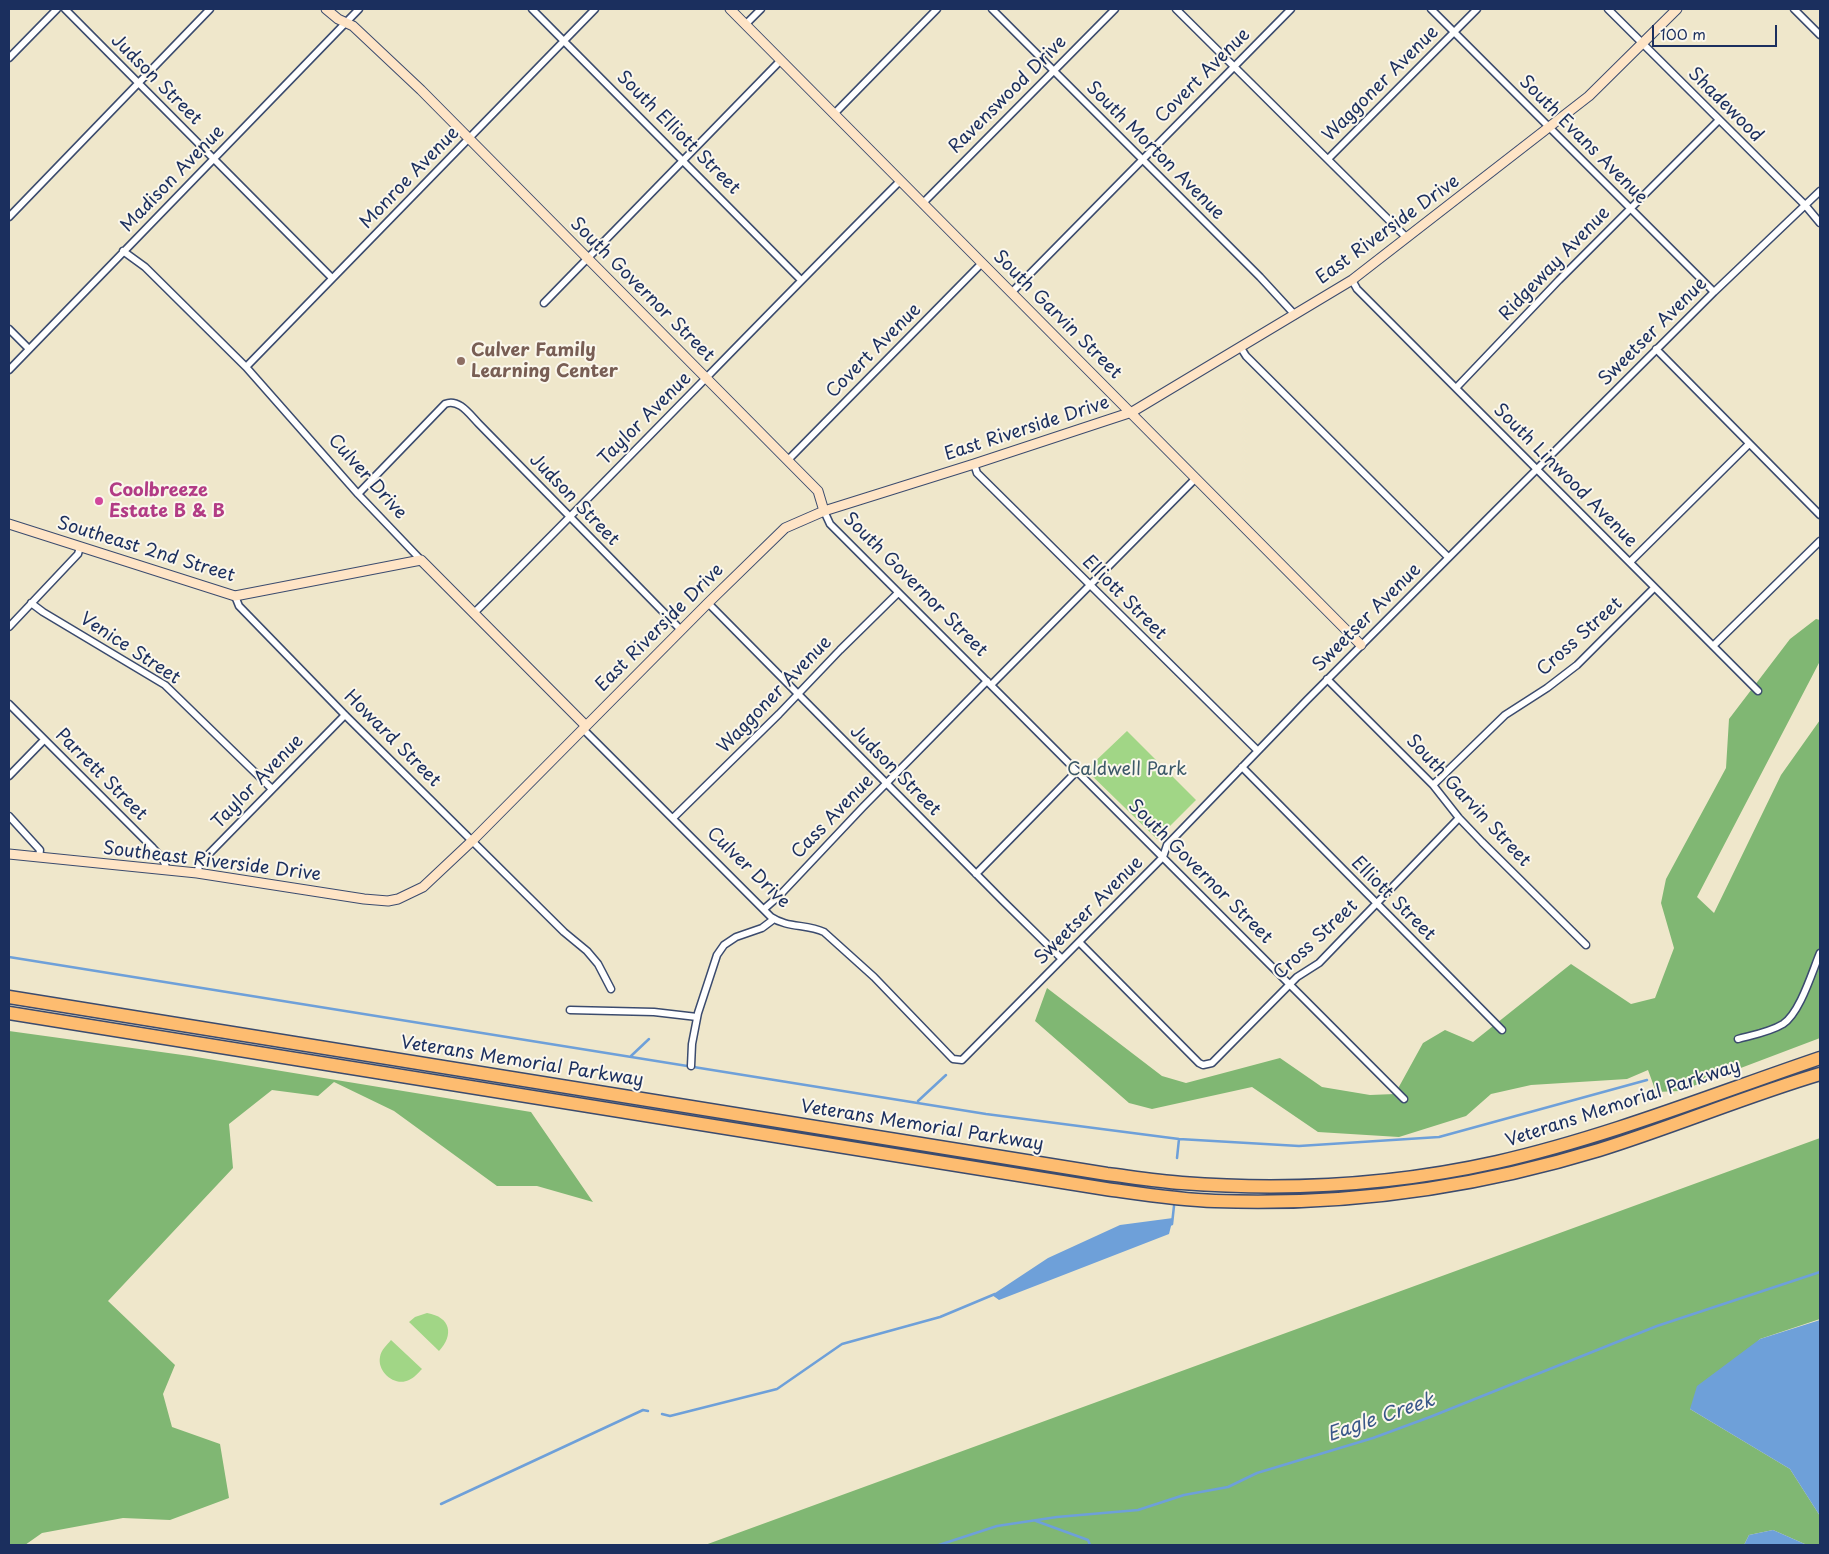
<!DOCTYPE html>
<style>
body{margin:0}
#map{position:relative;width:1829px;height:1554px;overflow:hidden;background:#efe7cb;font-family:"Playpen Sans",sans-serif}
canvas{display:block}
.frame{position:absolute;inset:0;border:10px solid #1b2f5e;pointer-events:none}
.scale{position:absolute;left:1652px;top:25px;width:125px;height:22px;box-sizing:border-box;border:2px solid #1b2f5e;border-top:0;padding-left:6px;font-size:15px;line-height:18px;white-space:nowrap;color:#1b2f5e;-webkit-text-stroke:4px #fbf7ec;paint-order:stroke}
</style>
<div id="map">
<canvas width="1829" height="1554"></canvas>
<div class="frame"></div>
<div class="scale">100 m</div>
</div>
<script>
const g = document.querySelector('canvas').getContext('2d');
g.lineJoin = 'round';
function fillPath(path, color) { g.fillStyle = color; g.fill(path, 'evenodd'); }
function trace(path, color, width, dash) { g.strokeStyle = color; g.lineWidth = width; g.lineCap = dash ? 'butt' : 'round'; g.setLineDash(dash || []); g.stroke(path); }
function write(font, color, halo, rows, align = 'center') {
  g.font = font + ' "Playpen Sans",sans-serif'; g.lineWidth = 4; g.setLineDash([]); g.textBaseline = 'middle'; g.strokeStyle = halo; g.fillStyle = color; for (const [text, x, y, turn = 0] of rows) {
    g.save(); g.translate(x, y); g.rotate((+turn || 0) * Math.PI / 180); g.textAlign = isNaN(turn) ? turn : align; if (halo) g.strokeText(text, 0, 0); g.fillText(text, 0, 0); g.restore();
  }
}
const green = new Path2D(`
 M 1127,731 L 1196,800 L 1157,839 L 1086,770 Z
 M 427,1313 C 451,1317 454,1335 439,1351 L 409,1322 L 415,1317 Z
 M 391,1340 L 422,1369 C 418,1373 414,1378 409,1380 C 395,1387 377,1372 380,1357 C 381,1350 387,1345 391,1340 Z`);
const forest = new Path2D(`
 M 1816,619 L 1820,620 L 1820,661 L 1697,897 L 1714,913 L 1781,775 L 1820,720 L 1820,1038 L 1680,1091 L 1656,1092 L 1648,1070 L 1627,1079 L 1531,1085 L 1491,1094 L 1466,1116 L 1399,1137 L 1318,1132 L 1252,1087 L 1152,1109 L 1129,1103 L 1035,1021 L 1047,988 L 1162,1076 L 1186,1083 L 1280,1058 L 1322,1087 L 1370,1095 L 1395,1094 L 1423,1043 L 1445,1030 L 1473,1042 L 1571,964 L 1631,1004 L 1655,998 L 1674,948 L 1661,903 L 1666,879 L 1726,768 L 1729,719 L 1790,639 Z
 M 9,1031 L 190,1056 L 531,1112 L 593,1202 L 537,1186 L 497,1186 L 394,1111 L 334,1082 L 318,1096 L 272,1090 L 229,1124 L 233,1168 L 108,1301 L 175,1365 L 163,1394 L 172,1427 L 220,1444 L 229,1498 L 170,1520 L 123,1518 L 42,1533 L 25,1545 L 9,1545 Z
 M 1820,1138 L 1820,1319 L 1760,1339 L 1690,1409 L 1790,1469 L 1820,1516 L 1820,1545 L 1807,1545 L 1773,1530 L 1749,1535 L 1744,1545 L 705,1545 Z`);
const water = new Path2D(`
 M 1173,1218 L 1169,1234 L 999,1300 L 992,1295 L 1048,1258 L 1120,1225 Z
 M 1820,1320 L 1820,1516 L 1790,1469 L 1690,1409 L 1697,1386 L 1760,1339 Z
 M 1773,1530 L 1807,1545 L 1744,1545 L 1749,1535 Z`);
const stream = new Path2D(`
 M 9,957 L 986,1114 L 1179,1139 L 1299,1146 L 1439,1137 L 1647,1080
 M 631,1056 L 649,1039
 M 918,1101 L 946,1075
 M 1177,1158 L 1179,1139
 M 1169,1225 L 1172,1224 L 1174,1206
 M 662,1414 L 670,1416 L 777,1389 L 842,1344 L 940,1317 L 995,1294
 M 441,1504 L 643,1410 L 648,1411
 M 1036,1521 L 1088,1540 L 1090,1545
 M 939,1545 L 997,1526 L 1057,1517 L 1138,1510 L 1184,1495 L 1228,1487 L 1257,1473 L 1373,1438 L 1430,1417 L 1657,1326 L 1820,1272`);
const street = new Path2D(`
 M 65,9 L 332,278
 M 532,9 L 801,280
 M 992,9 L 1260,277 L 1295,315
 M 1176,9 L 1407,238
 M 1431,9 L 1714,292
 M 1608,9 L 1805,205 L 1820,223
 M 1794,9 L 1820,35
 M 746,24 L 761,9
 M 9,58 L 57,9
 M 834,114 L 937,9
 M 1328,159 L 1477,9
 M 923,203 L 1115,9
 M 9,217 L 210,9
 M 123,251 L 145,267 L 246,367 L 358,494 L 421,560
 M 1352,280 L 1357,289 L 1758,691
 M 1012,292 L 1291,9
 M 544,303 L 781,60
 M 9,329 L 29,349
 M 1241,348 L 1246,356 L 1448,557
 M 1656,349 L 1820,515
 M 246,367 L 595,9
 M 9,370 L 359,9
 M 1456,388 L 1559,280 L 1719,120
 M 788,460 L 982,263
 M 974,464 L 977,473 L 1257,750
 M 358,494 L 445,404 C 459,398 470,415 479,424 L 681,630
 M 824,511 L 830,524 L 1404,1099
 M 1630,562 L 1749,444
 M 235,596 L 239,606 L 345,715 L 564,932 L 587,951 L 598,964 L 611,989
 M 31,603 L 43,612 L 165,685 L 272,789
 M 708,603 L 1003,901 L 1062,959
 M 474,613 C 617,471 757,324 900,181
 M 9,627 L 78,554 L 80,547
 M 1713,646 L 1820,541
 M 1327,679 L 1433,785 L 1459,818 L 1482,842 L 1586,945
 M 991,685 L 1196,478
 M 9,704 L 152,847 C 158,854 166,860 166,870
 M 583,729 L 771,917 C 787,928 807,924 824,932 L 874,977 L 953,1059 L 962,1060 L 1163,857 L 1167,845 L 1307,700 L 1490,516 L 1714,292 L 1820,191
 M 1242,767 L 1502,1030
 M 9,776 L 44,740
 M 1433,785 L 1505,715 L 1547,688 L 1577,665 L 1654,588
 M 9,816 L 40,850 L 39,857
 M 673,818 L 779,714 L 840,650 L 898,593
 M 197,873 L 200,863 L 345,715
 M 976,874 L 1076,772
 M 764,909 L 780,895 L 863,807 L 987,681
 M 1079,942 L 1199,1063 L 1203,1065 L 1212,1063 L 1297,977 L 1319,963 L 1459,818
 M 570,1010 L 654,1012 L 697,1017
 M 1738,1039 C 1753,1035 1770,1032 1783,1024 C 1800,1013 1812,972 1820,953
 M 691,1066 L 692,1044 L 698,1013 L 717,955 L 724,945 L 736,937 L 762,928 L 774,919`);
const secondary = new Path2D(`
 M 326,9 L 338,19 L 353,26 L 421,90 L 818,491 L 824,511
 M 730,9 L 1361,645
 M 9,524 L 235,596 L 421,560 L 586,726
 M 9,854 L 197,873 L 364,899 L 388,901 L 398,899 L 423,887 L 473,840 L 708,603 L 785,528 L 824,511 L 974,464 L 1132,412 L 1352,280 L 1589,96 L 1677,9`);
const highway = new Path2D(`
 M 9,997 L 1107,1174 C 1131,1177 1157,1181 1182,1183 C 1287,1191 1394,1185 1497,1162 C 1607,1137 1714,1094 1820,1058
 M 9,1013 L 1106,1189 C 1142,1194 1179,1200 1215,1201 C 1346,1206 1474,1188 1599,1150 C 1673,1127 1746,1096 1820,1074`);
const markers = [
 [461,361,5,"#8d6e63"],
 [99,501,5,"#d1479c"]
];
const streetNames = [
 ["Covert Avenue",1203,76,-45],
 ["Judson Street",156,80,45],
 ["Waggoner Avenue",1381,84,-45],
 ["Ravenswood Drive",1008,95,-45],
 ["Shadewood",1725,105,45],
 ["South Elliott Street",678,133,45],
 ["South Evans Avenue",1583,140,45],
 ["South Morton Avenue",1155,151,45],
 ["Monroe Avenue",410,178,-46],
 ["Madison Avenue",173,179,-46],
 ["East Riverside Drive",1388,230,-36],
 ["Ridgeway Avenue",1555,264,-46],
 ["South Governor Street",642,290,45],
 ["South Garvin Street",1057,315,45],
 ["Sweetser Avenue",1653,332,-45],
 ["Covert Avenue",874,351,-45],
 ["Taylor Avenue",645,419,-45],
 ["East Riverside Drive",1027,429,-18],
 ["South Linwood Avenue",1565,476,45],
 ["Culver Drive",367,477,48],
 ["Judson Street",574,500,46],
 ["Southeast 2nd Street",146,550,17],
 ["South Governor Street",915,585,45],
 ["Elliott Street",1124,598,45],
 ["Sweetser Avenue",1367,618,-45],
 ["East Riverside Drive",660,628,-45],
 ["Cross Street",1580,637,-42],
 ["Venice Street",130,649,33],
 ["Waggoner Avenue",775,695,-46],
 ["Howard Street",392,739,45],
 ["Judson Street",895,771,45],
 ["Parrett Street",101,775,45],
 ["Taylor Avenue",258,782,-46],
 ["South Garvin Street",1468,801,47],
 ["Cass Avenue",833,817,-46],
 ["Southeast Riverside Drive",212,862,7],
 ["Culver Drive",748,868,44],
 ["South Governor Street",1200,872,45],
 ["Elliott Street",1393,899,45],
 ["Sweetser Avenue",1089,911,-45],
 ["Cross Street",1316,940,-43],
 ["Veterans Memorial Parkway",522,1062,9],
 ["Veterans Memorial Parkway",1623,1104,-18],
 ["Veterans Memorial Parkway",922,1126,9]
];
const educationNames = [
 ["Culver Family",471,351],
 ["Learning Center",471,372]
];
const hotelNames = [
 ["Coolbreeze",109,491],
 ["Estate B & B",109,512]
];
const parkNames = [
 ["Caldwell Park",1127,770]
];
const waterNames = [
 ["Eagle Creek",1381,1418,-19]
];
fillPath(green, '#a1d686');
fillPath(forest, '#80b773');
fillPath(water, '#6ea0d9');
trace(stream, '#6ea0d9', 2.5);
trace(street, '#3b4b6e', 9);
trace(secondary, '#3b4b6e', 11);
trace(highway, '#3b4b6e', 15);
trace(street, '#fff', 6);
trace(secondary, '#fee4c6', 9);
trace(highway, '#fdbc70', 12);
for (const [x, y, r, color] of markers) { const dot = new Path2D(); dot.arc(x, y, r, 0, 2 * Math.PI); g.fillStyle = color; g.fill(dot); trace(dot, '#fbf7ec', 2); }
write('18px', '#1b2f5e', '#fbf7ec', streetNames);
write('bold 18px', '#785e54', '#fbf7ec', educationNames, 'left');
write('bold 18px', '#b23c85', '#fbf7ec', hotelNames, 'left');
write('18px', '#3c5968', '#fbf7ec', parkNames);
write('italic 19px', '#385789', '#fbf7ec', waterNames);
</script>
